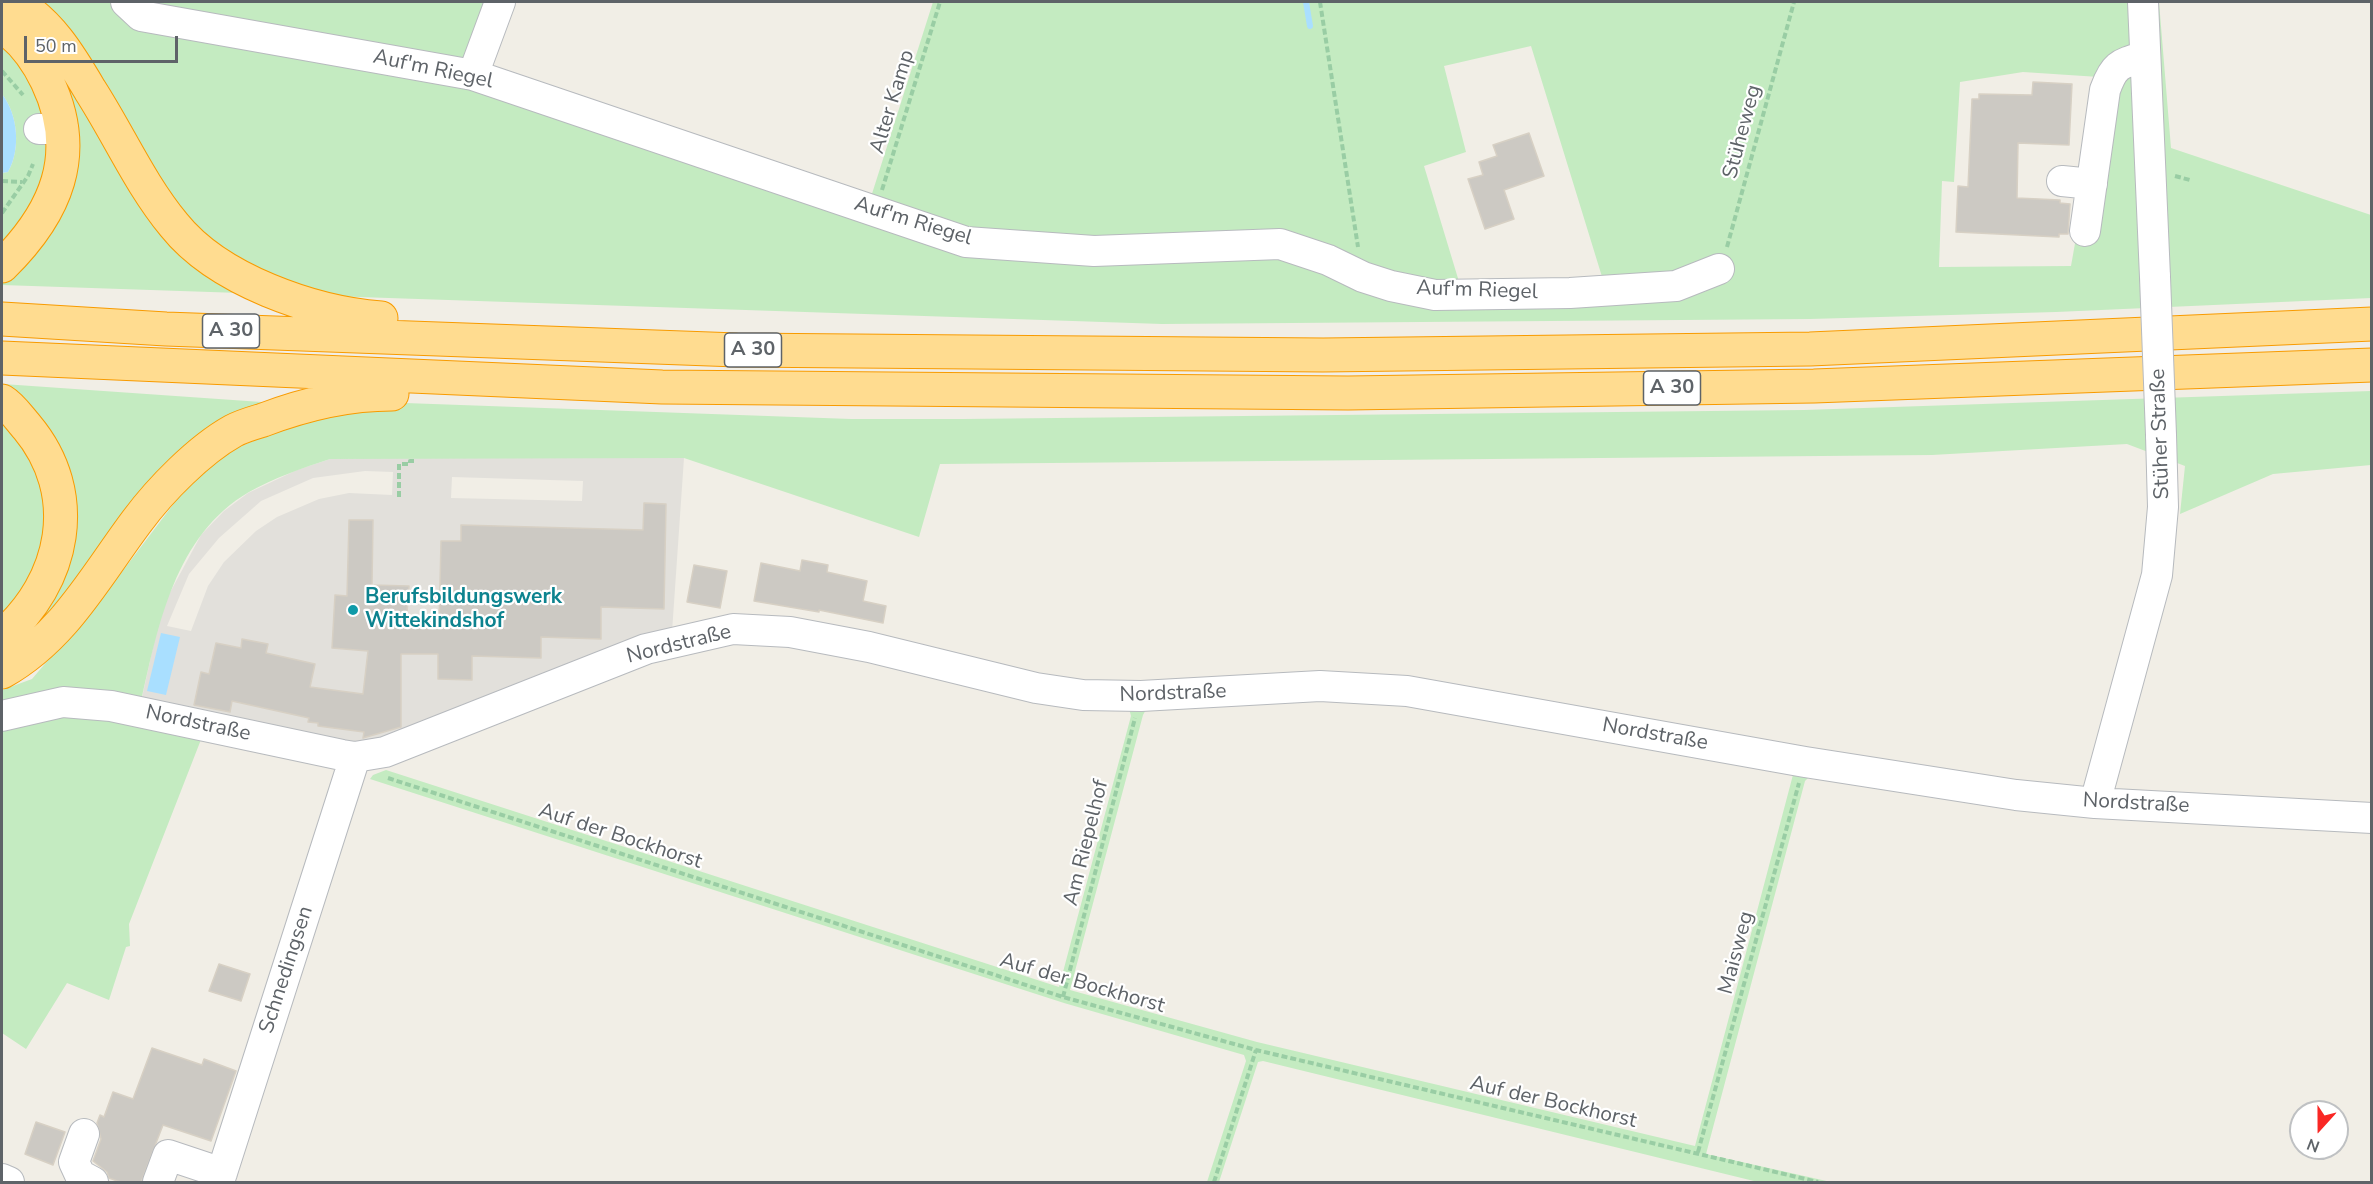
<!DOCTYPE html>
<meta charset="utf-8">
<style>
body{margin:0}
#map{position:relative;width:2373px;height:1184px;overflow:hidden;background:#f1eee6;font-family:"Nunito Sans",sans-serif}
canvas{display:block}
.frame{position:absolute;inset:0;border:3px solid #5e6368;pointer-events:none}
.north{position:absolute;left:2289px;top:1100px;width:60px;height:60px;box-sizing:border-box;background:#fff;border:2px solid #bfc1c3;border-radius:50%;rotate:201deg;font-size:16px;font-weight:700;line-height:24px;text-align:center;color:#5e6368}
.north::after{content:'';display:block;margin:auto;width:21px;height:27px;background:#f92724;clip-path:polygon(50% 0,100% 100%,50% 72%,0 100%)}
.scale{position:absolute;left:24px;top:36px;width:154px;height:27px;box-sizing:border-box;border:3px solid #5e6368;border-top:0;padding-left:8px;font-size:18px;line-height:21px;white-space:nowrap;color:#5e6368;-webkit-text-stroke:4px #fff;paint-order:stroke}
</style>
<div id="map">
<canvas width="2373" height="1184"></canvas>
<div class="frame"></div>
<div class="north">N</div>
<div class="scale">50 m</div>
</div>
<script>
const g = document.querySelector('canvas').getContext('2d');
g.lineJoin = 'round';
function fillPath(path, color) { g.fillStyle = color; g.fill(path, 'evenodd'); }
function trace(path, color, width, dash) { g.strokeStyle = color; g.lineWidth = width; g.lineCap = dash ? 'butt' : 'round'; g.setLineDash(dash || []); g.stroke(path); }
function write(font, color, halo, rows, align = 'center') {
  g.font = font + ' "Nunito Sans",sans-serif'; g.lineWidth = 4.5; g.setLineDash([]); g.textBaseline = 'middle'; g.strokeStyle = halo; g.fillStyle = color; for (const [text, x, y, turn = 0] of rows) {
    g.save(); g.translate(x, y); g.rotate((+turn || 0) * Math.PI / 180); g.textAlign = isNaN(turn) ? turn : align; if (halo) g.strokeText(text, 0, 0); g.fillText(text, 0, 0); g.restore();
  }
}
const industrial = new Path2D(`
 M 405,457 L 684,458 L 672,632 L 406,733 L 352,746 L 141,702 L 157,629 L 167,598 L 201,535 L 224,511 L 248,493 L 297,470 L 330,459 ZM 365,471 L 393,472 L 392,495 L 349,493 L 319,499 L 277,517 L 256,531 L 224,562 L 208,586 L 191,631 L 167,626 L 189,574 L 219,538 L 261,501 L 313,478 ZM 452,477 L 583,481 L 582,501 L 451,498 Z`);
const green = new Path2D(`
 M 2,2 L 508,2 L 488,66 L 870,200 L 933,2 L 2159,2 L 2171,148 L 2371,215 L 2371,298 L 2056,312 L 1810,319 L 1162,324 L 2,285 L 2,173 L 8,172 C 21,149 18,115 2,94 ZM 1531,46 L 1603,280 L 1460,285 L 1424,166 L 1466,152 L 1444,66 ZM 2023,72 L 2099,77 L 2088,170 L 2071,266 L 1939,267 L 1942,181 L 1954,182 L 1960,82 Z
 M 3,384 L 276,403 L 90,574 L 11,657 L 55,594 L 73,551 L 75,504 L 58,443 Z
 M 2371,391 L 2371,465 L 2273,474 L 2180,514 L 2185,466 L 2127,444 L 1932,455 L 940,464 L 919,537 L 684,458 L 330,459 C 302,468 274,478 249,492 C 175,535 158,626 141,702 L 2,706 L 2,690 L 32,679 L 112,585 L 194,477 L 237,448 L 287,426 L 348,408 L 405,403 L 851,419 L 963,419 L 1804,410 Z
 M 2,415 L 32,453 L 49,500 L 47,541 L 31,582 L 2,619 Z
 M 1128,704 L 1149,704 L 1143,715 L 1070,990 L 1257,1042 L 1695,1146 L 1794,771 L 1809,777 L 1805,781 L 1706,1154 L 1831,1182 L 1758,1182 L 1263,1061 L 1258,1062 L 1219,1182 L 1207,1182 L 1246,1061 L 1244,1055 L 1064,1003 L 370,779 L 373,775 L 386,770 L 1059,987 L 1131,716 Z
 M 67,713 L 202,737 L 129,924 L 130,946 L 126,947 L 109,1000 L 67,983 L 26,1049 L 2,1033 L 2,728 Z`);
const water = new Path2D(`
 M 2,94 C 18,115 21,149 8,172 L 2,173 Z
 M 161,633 L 180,637 L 166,695 L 147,691 Z`);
const stream = new Path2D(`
 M 1306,2 L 1310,26`);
const building = new Path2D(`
 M 2033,82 L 2072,84 L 2069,145 L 2018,143 L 2017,198 L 2060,200 L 2060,203 L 2070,204 L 2068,234 L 2059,234 L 2059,237 L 1956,232 L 1958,186 L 1968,187 L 1972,99 L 1979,99 L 1979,94 L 2032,95 Z
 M 1529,133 L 1544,176 L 1504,190 L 1514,219 L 1485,229 L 1468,179 L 1483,175 L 1479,162 L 1497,156 L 1493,145 Z
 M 644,503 L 666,504 L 664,609 L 601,607 L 601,639 L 541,637 L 541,658 L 472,656 L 472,680 L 438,679 L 438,654 L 401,654 L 401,727 L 363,738 L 364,732 L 318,726 L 318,723 L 308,722 L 309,718 L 232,701 L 230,712 L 194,705 L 201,672 L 209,674 L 216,643 L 241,648 L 242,639 L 268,644 L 266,653 L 315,664 L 310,687 L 363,694 L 368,651 L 332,648 L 335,595 L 347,596 L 349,520 L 373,520 L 372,585 L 409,586 L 406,626 L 439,628 L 441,541 L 461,541 L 461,525 L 643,530 Z
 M 802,560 L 828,565 L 827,572 L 867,581 L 863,601 L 886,606 L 883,623 L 819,610 L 819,612 L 754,601 L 761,563 L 800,571 Z
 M 694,565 L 727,571 L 720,608 L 687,602 Z
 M 219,964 L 250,974 L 241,1001 L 209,991 Z
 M 152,1048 L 202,1065 L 204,1059 L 236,1071 L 211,1141 L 163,1125 L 141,1182 L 120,1182 L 109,1178 L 107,1172 L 93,1161 L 101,1139 L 97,1123 L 100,1115 L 104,1117 L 113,1092 L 133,1099 Z
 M 36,1122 L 65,1132 L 53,1165 L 25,1154 Z`);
const path = new Path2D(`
 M 1320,2 L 1358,247
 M 2,71 L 23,95
 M 2175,176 L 2190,180
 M 2,181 L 22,182
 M 882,190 L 940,2
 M 2,213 L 28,176 L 33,164
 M 1727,247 L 1794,2
 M 399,497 L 399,464 L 410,464 L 410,461 L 414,461
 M 388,778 L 1063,997 L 1256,1050 L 1818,1182
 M 1063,997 L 1135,718
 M 1698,1152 L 1799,783
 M 1214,1182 L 1256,1050`);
const minor = new Path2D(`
 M 126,2 L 141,16 L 473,75 L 966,242 L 1094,251 L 1280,244 L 1328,260 L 1363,277 L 1391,286 L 1435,295 L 1570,293 L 1676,286 L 1719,269
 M 2143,2 L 2155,277
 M 473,75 L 500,2
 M 39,129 L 63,129
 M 2062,181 L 2092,184
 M 2085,231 L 2105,90 C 2114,65 2119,64 2143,57
 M 2,716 L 63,702 L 111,706 L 342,755 L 355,757 L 385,752 L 646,649 L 733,629 L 790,632 L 869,647 L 1036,688 L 1083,695 L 1141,696 L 1320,686 L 1407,691 L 1805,762 L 2016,795 L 2095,803 L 2372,818
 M 2095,803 L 2157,575 L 2163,507 L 2161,435
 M 84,1134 L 74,1162 L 80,1175 L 93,1182
 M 2,1179 L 9,1182
 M 158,1182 L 168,1155 L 222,1173
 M 219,1182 L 355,757`);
const highway = new Path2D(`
 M 14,2 C 49,21 70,56 90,90 C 119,135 140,184 174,225 C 218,280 313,313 381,318
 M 2,26 C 23,40 36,58 47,81 C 82,154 56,213 2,266
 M 2,319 L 166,329 L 737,350 L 1323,355 L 1810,349 L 2372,324
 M 2,358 L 662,387 L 1348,393 L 1814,386 L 2372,365
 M 2,401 C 12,407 19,418 27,427 C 83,494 65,582 2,636
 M 2,672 C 64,637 95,577 137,521 C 160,490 199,450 233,431 C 242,426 253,423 263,420 C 305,404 347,394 392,394`);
const minorBridge = new Path2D(`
 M 2155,277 L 2161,435`);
const markers = [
 [353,610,6,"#0f9aa8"]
];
const shields = [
 [231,331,57],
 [753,350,57],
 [1672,388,57]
];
const shieldNames = [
 ["A 30",231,331],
 ["A 30",753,350],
 ["A 30",1672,388]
];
const streetNames = [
 ["Auf'm Riegel",433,70,12],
 ["Alter Kamp",893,102,-73],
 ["Stüheweg",1743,132,-75],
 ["Auf'm Riegel",913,222,17],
 ["Auf'm Riegel",1477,291,2],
 ["Stüher Straße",2161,434,-92],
 ["Nordstraße",679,645,-14],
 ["Nordstraße",1173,694,-2],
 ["Nordstraße",198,724,12],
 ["Nordstraße",1655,735,10],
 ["Nordstraße",2136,804,3],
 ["Auf der Bockhorst",620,837,18],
 ["Am Riepelhof",1087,843,-76],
 ["Maisweg",1737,953,-75],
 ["Schnedingsen",287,970,-72],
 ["Auf der Bockhorst",1082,984,16],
 ["Auf der Bockhorst",1553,1103,13]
];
const cultureNames = [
 ["Berufsbildungswerk",365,598],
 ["Wittekindshof",365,622]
];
fillPath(industrial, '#e2e0db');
fillPath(green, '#c4ebc1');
fillPath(water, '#a9dfff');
trace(stream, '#a9dfff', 6);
fillPath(building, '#ccc9c3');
trace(building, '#d7d0c4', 1.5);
trace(minor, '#b7babe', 32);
trace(highway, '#f89b00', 35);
trace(path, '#99cda4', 4, [6, 3]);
trace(minor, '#fff', 30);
trace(highway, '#ffdc90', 33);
trace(minorBridge, '#b7babe', 32, []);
trace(minorBridge, '#fff', 30);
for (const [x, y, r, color] of markers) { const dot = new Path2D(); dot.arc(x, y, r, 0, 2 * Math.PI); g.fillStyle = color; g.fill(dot); trace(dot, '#fff', 2); }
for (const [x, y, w] of shields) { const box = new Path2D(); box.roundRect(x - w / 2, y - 17, w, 34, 4.5); g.fillStyle = '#fff'; g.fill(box); trace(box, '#5e6368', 1.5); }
write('bold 20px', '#5e6368', null, shieldNames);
write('21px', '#5e6368', '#fff', streetNames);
write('bold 21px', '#0d838f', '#fff', cultureNames, 'left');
</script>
